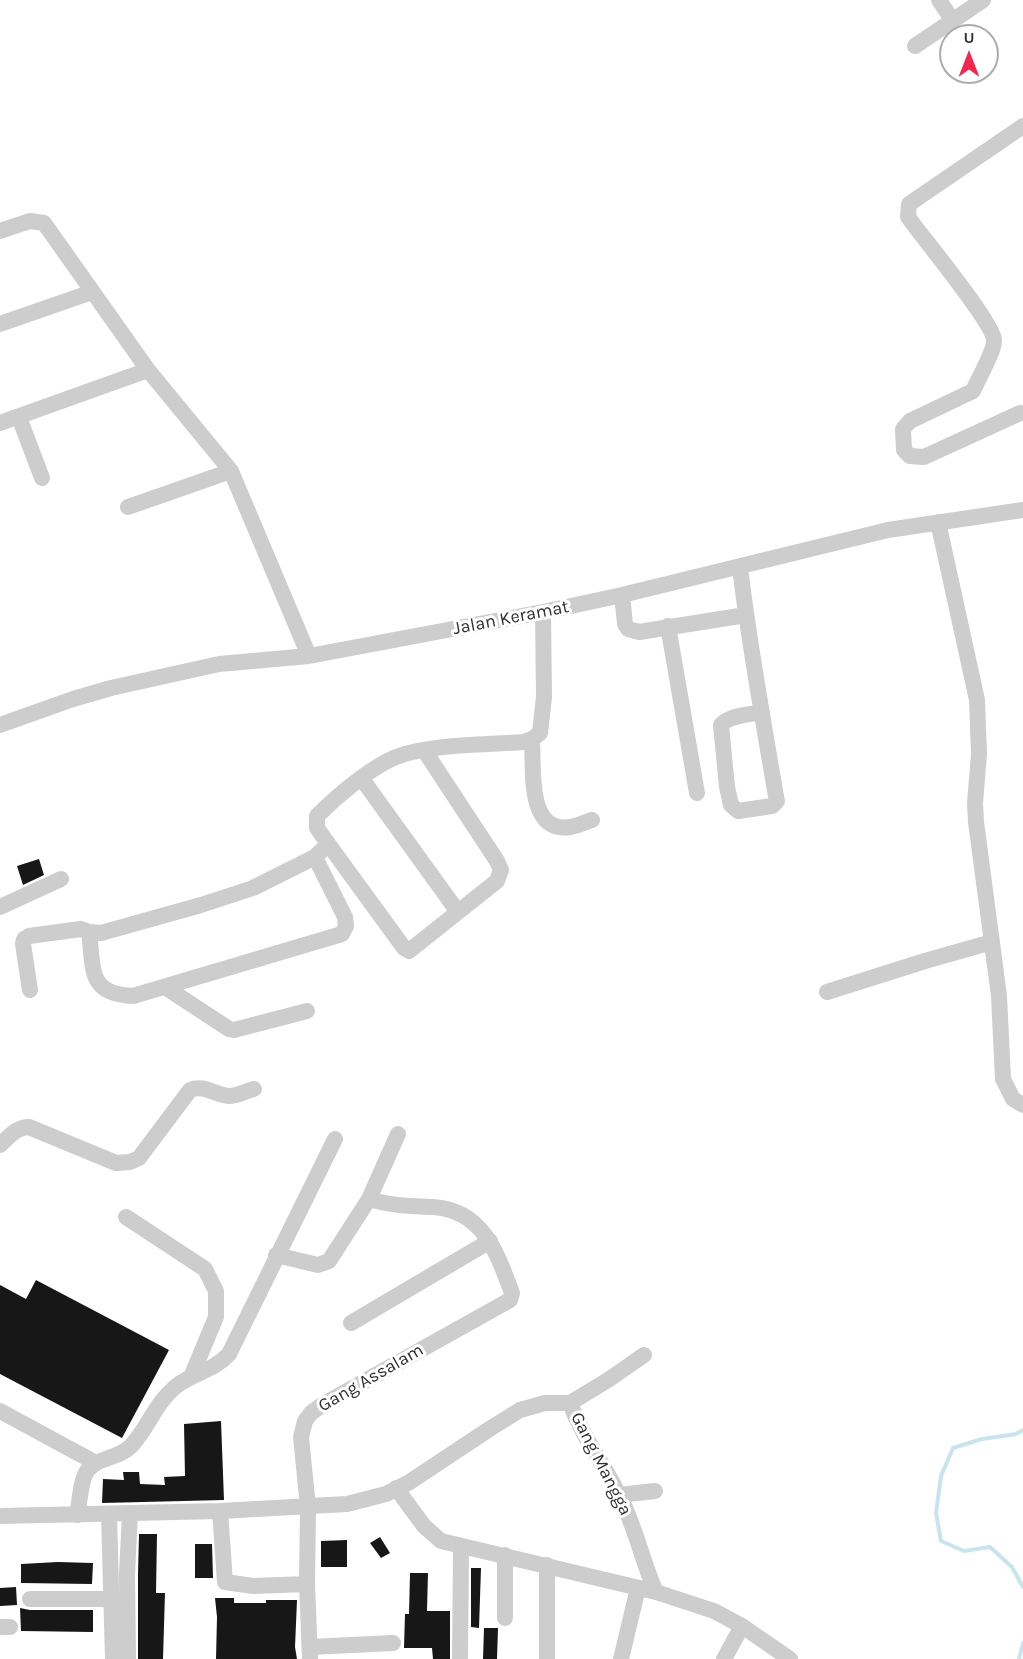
<!DOCTYPE html>
<style>
body{margin:0}
#map{position:relative;width:1023px;height:1659px;overflow:hidden;background:#fff;font-family:Karla,sans-serif}
canvas{display:block}
.north{position:absolute;left:939px;top:24px;width:60px;height:60px;box-sizing:border-box;background:#fff;border:2px solid #acacac;border-radius:50%;rotate:0deg;font-size:16px;font-weight:700;line-height:24px;text-align:center;color:#303030}
.north::after{content:'';display:block;margin:auto;width:21px;height:27px;background:#f4264d;clip-path:polygon(50% 0,100% 100%,50% 72%,0 100%)}
</style>
<div id="map">
<canvas width="1023" height="1659"></canvas>
<div class="north">U</div>
</div>
<script>
const g = document.querySelector('canvas').getContext('2d');
g.lineJoin = 'round';
function trace(path, color, width, dash) { g.strokeStyle = color; g.lineWidth = width; g.lineCap = dash ? 'butt' : 'round'; g.setLineDash(dash || []); g.stroke(path); }
function fillPath(path, color) { g.fillStyle = color; g.fill(path, 'evenodd'); }
function write(font, color, halo, rows, align = 'center') {
  g.font = font + ' Karla,sans-serif'; g.lineWidth = 6; g.setLineDash([]); g.textBaseline = 'middle'; g.strokeStyle = halo; g.fillStyle = color; for (const [text, x, y, turn = 0] of rows) {
    g.save(); g.translate(x, y); g.rotate((+turn || 0) * Math.PI / 180); g.textAlign = isNaN(turn) ? turn : align; if (halo) g.strokeText(text, 0, 0); g.fillText(text, 0, 0); g.restore();
  }
}
const stream = new Path2D(`
 M 1023,1430 L 1016,1434 L 982,1439 L 953,1448 L 941,1476 L 936,1513 L 941,1541 L 964,1551 L 990,1547 L 1012,1567 L 1023,1587
 M 1019,1659 L 1023,1643`);
const building = new Path2D(`
 M 39,859 L 44,875 L 23,885 L 17,866 Z
 M 36,1280 L 169,1350 L 122,1438 L 0,1374 L 0,1285 L 26,1299 Z
 M 221,1421 L 224,1500 L 102,1503 L 103,1479 L 124,1480 L 123,1472 L 139,1472 L 140,1484 L 165,1485 L 164,1477 L 185,1476 L 184,1424 Z
 M 139,1534 L 157,1534 L 156,1593 L 165,1593 L 163,1659 L 138,1659 L 138,1574 Z
 M 380,1537 L 390,1553 L 381,1558 L 370,1543 Z
 M 347,1540 L 347,1567 L 321,1567 L 321,1541 Z
 M 195,1544 L 212,1544 L 213,1578 L 195,1578 Z
 M 58,1562 L 93,1563 L 92,1584 L 21,1583 L 21,1564 Z
 M 471,1568 L 481,1568 L 479,1628 L 471,1627 Z
 M 410,1573 L 428,1573 L 427,1611 L 450,1611 L 450,1659 L 433,1659 L 432,1648 L 404,1648 L 405,1614 L 409,1614 Z
 M 16,1587 L 17,1605 L 0,1606 L 0,1588 Z
 M 215,1598 L 234,1598 L 234,1603 L 266,1603 L 266,1600 L 297,1600 L 295,1647 L 297,1659 L 216,1659 L 217,1617 Z
 M 20,1608 L 30,1610 L 93,1610 L 93,1632 L 21,1631 Z
 M 484,1628 L 498,1628 L 497,1659 L 483,1659 Z`);
const minor = new Path2D(`
 M 939,0 L 953,21
 M 915,46 L 983,0
 M 0,231 L 30,221 L 44,223 L 148,370 L 231,471 L 309,656
 M 0,324 L 92,292
 M 1020,413 L 924,457 L 910,456 L 904,450 L 903,429 L 910,421 L 973,391 C 978,379 995,350 994,340 C 993,322 922,237 908,217 L 909,204 L 1023,126
 M 19,417 L 42,478
 M 0,423 L 148,370
 M 128,507 L 231,471
 M 938,522 L 977,700 L 979,754 L 975,803 L 976,822 L 999,996 L 1003,1079 L 1013,1099 L 1023,1105
 M 740,567 C 749,644 763,720 776,796 L 777,801 L 772,806 L 738,811 L 731,805 L 727,787 L 721,725 C 729,715 749,715 762,712
 M 622,595 L 625,624 L 628,629 L 639,632 L 746,615
 M 668,626 L 697,793
 M 0,725 L 73,699 L 111,688 L 219,664 L 309,656 L 543,612 L 622,595 L 888,530 L 1023,510
 M 532,739 C 534,767 526,834 570,827 C 577,826 585,822 592,820
 M 424,750 L 497,861 L 501,870 L 497,881 L 409,951 L 404,948 L 329,845 L 317,828 L 317,816 C 337,796 373,765 399,756 C 432,744 487,745 523,742 L 532,739 L 540,733 L 544,697 L 543,612
 M 362,779 L 458,912
 M 0,907 L 61,879
 M 89,932 C 94,969 87,994 133,996 L 342,934 L 346,926 L 345,917 L 315,857
 M 165,987 L 229,1029 L 234,1030 L 307,1011
 M 30,990 L 23,944 L 24,939 L 29,936 L 81,929 L 89,932 L 101,933 L 201,905 L 253,888 L 315,857 L 322,850
 M 827,992 L 925,961 L 992,942
 M 0,1145 C 9,1137 16,1127 29,1127 L 116,1163 L 130,1162 L 139,1158 L 190,1090 C 204,1084 215,1095 229,1096 C 237,1096 246,1091 254,1089
 M 126,1217 L 205,1269 L 216,1291 L 216,1317 L 191,1377
 M 276,1255 L 318,1265 L 329,1261 L 369,1199 L 398,1134
 M 351,1323 L 490,1241
 M 570,1403 C 583,1439 604,1463 620,1497 C 636,1528 642,1561 656,1592
 M 0,1411 L 96,1463
 M 396,1488 L 424,1526 L 441,1541 L 656,1592 L 714,1611 L 742,1626 L 790,1659
 M 619,1495 L 655,1491
 M 220,1511 L 225,1582 L 253,1586 L 307,1584
 M 109,1514 L 113,1659
 M 77,1515 C 80,1502 80,1482 87,1471 C 97,1457 119,1459 131,1446 C 148,1428 155,1404 175,1387 C 193,1372 211,1373 229,1354 L 335,1139
 M 0,1516 L 220,1511 L 347,1504 L 386,1494 L 408,1483 L 491,1428 L 520,1410 L 545,1403 L 570,1403 L 608,1380 L 644,1355
 M 505,1555 L 505,1618
 M 30,1599 L 112,1599
 M 0,1627 L 10,1627
 M 310,1647 L 393,1643
 M 128,1659 L 127,1574 L 130,1513
 M 310,1659 L 307,1584 L 308,1507 L 301,1437 L 305,1421 L 311,1413 L 322,1405 L 510,1300 L 512,1293 C 497,1253 483,1210 433,1207 C 410,1206 391,1206 369,1199
 M 460,1659 L 461,1546
 M 547,1659 L 547,1565
 M 621,1659 L 638,1588
 M 724,1659 L 742,1626`);
const streetNames = [
 ["Jalan Keramat",511,618,-11],
 ["Gang Assalam",371,1378,-30],
 ["Gang Mangga",601,1464,63]
];
trace(stream, '#c8e5ef', 4);
fillPath(building, '#171717');
trace(minor, '#cdcdcd', 16);
write('18px', '#303030', '#fff', streetNames);
</script>
